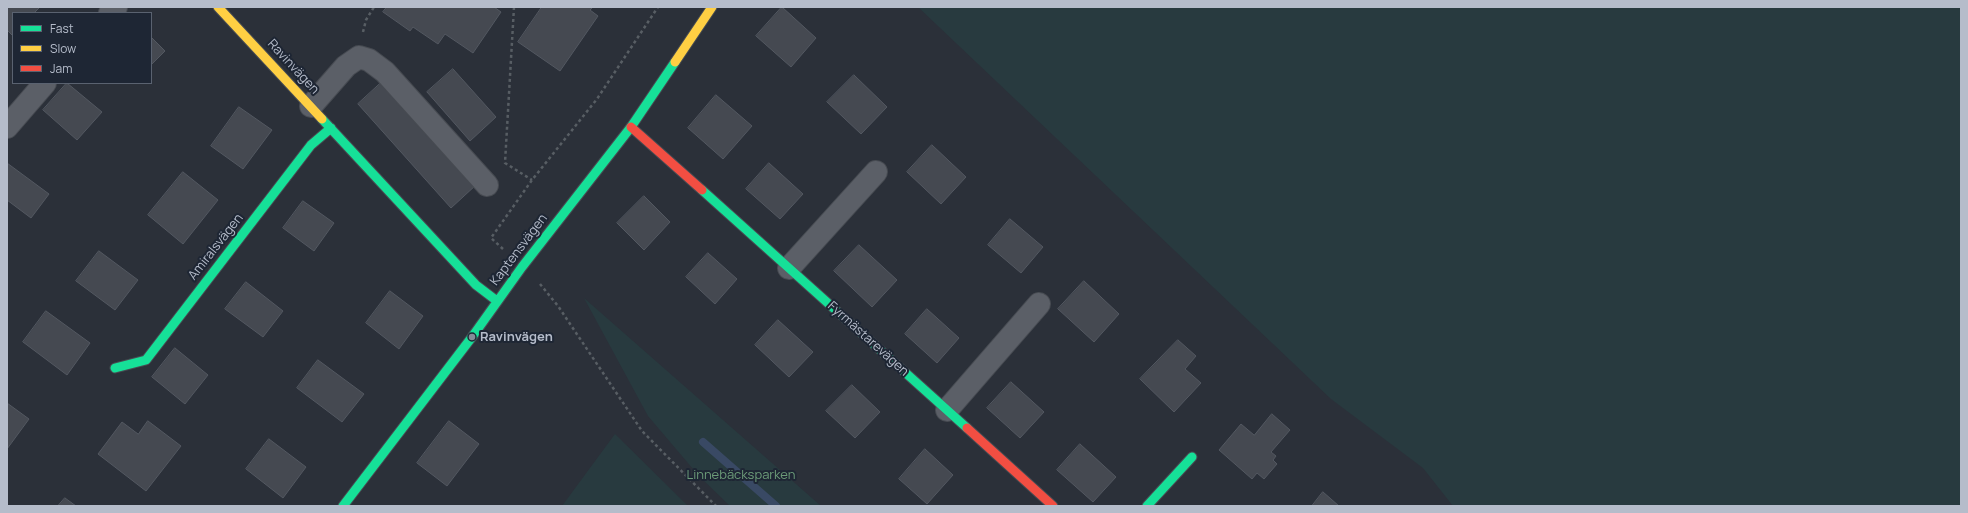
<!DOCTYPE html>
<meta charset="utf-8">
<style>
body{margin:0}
#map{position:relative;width:1968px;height:513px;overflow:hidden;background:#2b3039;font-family:Manrope,sans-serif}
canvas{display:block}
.frame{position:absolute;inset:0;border:8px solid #b5bcca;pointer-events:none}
.legend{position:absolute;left:12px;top:12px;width:140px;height:72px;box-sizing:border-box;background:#1e2634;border:1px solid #5a6270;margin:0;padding:5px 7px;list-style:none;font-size:12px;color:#b5bcca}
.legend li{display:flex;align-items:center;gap:8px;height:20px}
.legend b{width:20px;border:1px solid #5a6270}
</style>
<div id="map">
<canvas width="1968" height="513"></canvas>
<div class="frame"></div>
<ul class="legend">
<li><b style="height:5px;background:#16e098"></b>Fast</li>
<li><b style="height:5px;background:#ffcf43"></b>Slow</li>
<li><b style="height:5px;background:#f24e42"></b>Jam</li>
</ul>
</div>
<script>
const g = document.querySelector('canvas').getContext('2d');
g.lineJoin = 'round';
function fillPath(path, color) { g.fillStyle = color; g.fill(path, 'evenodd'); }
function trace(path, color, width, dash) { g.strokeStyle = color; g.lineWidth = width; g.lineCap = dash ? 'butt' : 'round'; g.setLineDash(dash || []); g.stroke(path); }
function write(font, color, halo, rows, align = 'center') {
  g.font = font + ' Manrope,sans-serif'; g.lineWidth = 4; g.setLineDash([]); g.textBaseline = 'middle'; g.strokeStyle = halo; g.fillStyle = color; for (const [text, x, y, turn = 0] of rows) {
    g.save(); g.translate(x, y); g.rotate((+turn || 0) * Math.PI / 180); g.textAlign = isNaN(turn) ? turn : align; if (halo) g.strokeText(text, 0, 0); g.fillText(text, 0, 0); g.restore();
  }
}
const green = new Path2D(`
 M 918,7 L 1961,7 L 1961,506 L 1453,506 L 1423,468 L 1331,399 Z
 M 584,298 L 821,506 L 730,506 L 699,476 L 648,416 Z
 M 615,434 L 688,506 L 562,506 Z`);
const stream = new Path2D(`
 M 703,442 L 776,506`);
const building = new Path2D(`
 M 7,7 L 38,7 L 39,8 L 34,13 L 13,13 L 13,36 L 7,30 Z
 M 387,7 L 494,7 L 501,12 L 473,53 L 445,34 L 438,44 L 413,27 L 410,31 L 383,12 Z
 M 542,7 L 593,7 L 590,10 L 598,16 L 560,71 L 518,42 Z
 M 782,7 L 816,38 L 791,67 L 756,36 Z
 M 151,37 L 165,51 L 151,65 Z
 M 453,69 L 496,117 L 470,141 L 427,92 Z
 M 854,75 L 887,107 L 861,134 L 827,102 Z
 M 382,82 L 476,185 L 451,208 L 358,104 Z
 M 67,83 L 102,112 L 77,140 L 43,110 Z
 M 716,95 L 752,126 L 723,159 L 688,128 Z
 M 239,107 L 272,130 L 243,169 L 211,146 Z
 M 932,145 L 966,177 L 941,204 L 907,172 Z
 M 7,163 L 49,194 L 31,218 L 7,200 Z
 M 769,163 L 803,194 L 780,219 L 746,189 Z
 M 183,172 L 218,200 L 183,244 L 148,215 Z
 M 644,196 L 670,222 L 644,250 L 617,223 Z
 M 303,201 L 334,223 L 314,251 L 283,228 Z
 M 1010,219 L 1043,247 L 1021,273 L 988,245 Z
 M 859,245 L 897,280 L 872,307 L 834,271 Z
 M 99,251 L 138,280 L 115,310 L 76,281 Z
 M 708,253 L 737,279 L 715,304 L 686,277 Z
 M 1084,281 L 1119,314 L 1094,342 L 1058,309 Z
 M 246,282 L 283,311 L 263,337 L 225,309 Z
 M 390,291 L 423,316 L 399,349 L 366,323 Z
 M 927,309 L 959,338 L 937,363 L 905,334 Z
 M 46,311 L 90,343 L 67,375 L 23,342 Z
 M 778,320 L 813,352 L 789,377 L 755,345 Z
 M 1178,340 L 1196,356 L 1185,369 L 1201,383 L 1174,412 L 1140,379 Z
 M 175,348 L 208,375 L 185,404 L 152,377 Z
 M 318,360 L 364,394 L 342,422 L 297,388 Z
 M 1011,382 L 1044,412 L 1020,438 L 987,408 Z
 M 852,385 L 880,412 L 855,438 L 826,411 Z
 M 7,403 L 29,419 L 7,449 Z
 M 1272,414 L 1290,430 L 1271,452 L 1276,456 L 1273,460 L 1277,464 L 1264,479 L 1257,473 L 1252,479 L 1219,450 L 1241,424 L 1254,435 Z
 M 148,421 L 181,446 L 146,491 L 98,454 L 122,422 L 138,434 Z
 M 449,421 L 479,444 L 447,486 L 417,463 Z
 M 269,439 L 306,467 L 283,498 L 246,469 Z
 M 1080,444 L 1116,477 L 1093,502 L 1057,470 Z
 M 925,449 L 953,475 L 927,504 L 899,479 Z
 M 1323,492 L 1339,506 L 1312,506 Z
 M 65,498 L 76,506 L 58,506 Z`);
const path = new Path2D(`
 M 514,7 L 505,163 L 532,180
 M 363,32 L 366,20 L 374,7
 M 503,249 L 491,238 L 532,180 L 597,99 L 658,7
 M 540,284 L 558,306 L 642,431 L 716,506`);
const street = new Path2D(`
 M 110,13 L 116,7
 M 311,106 L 346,66 L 359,57 L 369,60 L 385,72 L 487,185
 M 7,127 L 45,83
 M 789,268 L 876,172
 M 947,410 L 1039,304`);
const fast = new Path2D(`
 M 322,119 L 476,285 L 497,301
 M 702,190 L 967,428
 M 115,368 L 146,360 L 311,145 L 331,128
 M 343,506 L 472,337 L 522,267 L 631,127 L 675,62
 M 1147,506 L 1192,457`);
const slow = new Path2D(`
 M 218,7 L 322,119
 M 675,62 L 712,7`);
const jam = new Path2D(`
 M 631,127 L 702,190
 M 967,428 L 1053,506`);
const markers = [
 [472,337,4,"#858b97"]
];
const streetNames = [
 ["Ravinvägen",293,67,47],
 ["Amiralsvägen",216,247,-52],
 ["Kaptensvägen",519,250,-53],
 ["Fyrmästarevägen",868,339,42]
];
const poiNames = [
 ["Ravinvägen",480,337]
];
const parkNames = [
 ["Linnebäcksparken",741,475]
];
fillPath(green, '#283a3f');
trace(stream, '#394964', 8);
fillPath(building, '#454951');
trace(building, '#535861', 1);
trace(street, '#474b52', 24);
trace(fast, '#474b52', 11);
trace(slow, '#474b52', 11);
trace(jam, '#474b52', 11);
trace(path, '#585e64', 2.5, [3, 3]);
trace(street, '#5b5f67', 22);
trace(fast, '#16e098', 9);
trace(slow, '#ffcf43', 9);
trace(jam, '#f24e42', 9);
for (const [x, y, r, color] of markers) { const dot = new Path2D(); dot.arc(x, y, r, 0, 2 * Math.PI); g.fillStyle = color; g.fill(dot); trace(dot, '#1e2634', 1.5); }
write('13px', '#b5bcca', '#1e2634', streetNames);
write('bold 13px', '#b5bcca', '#1e2634', poiNames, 'left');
write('13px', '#6c9b78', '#1e2634', parkNames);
</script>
